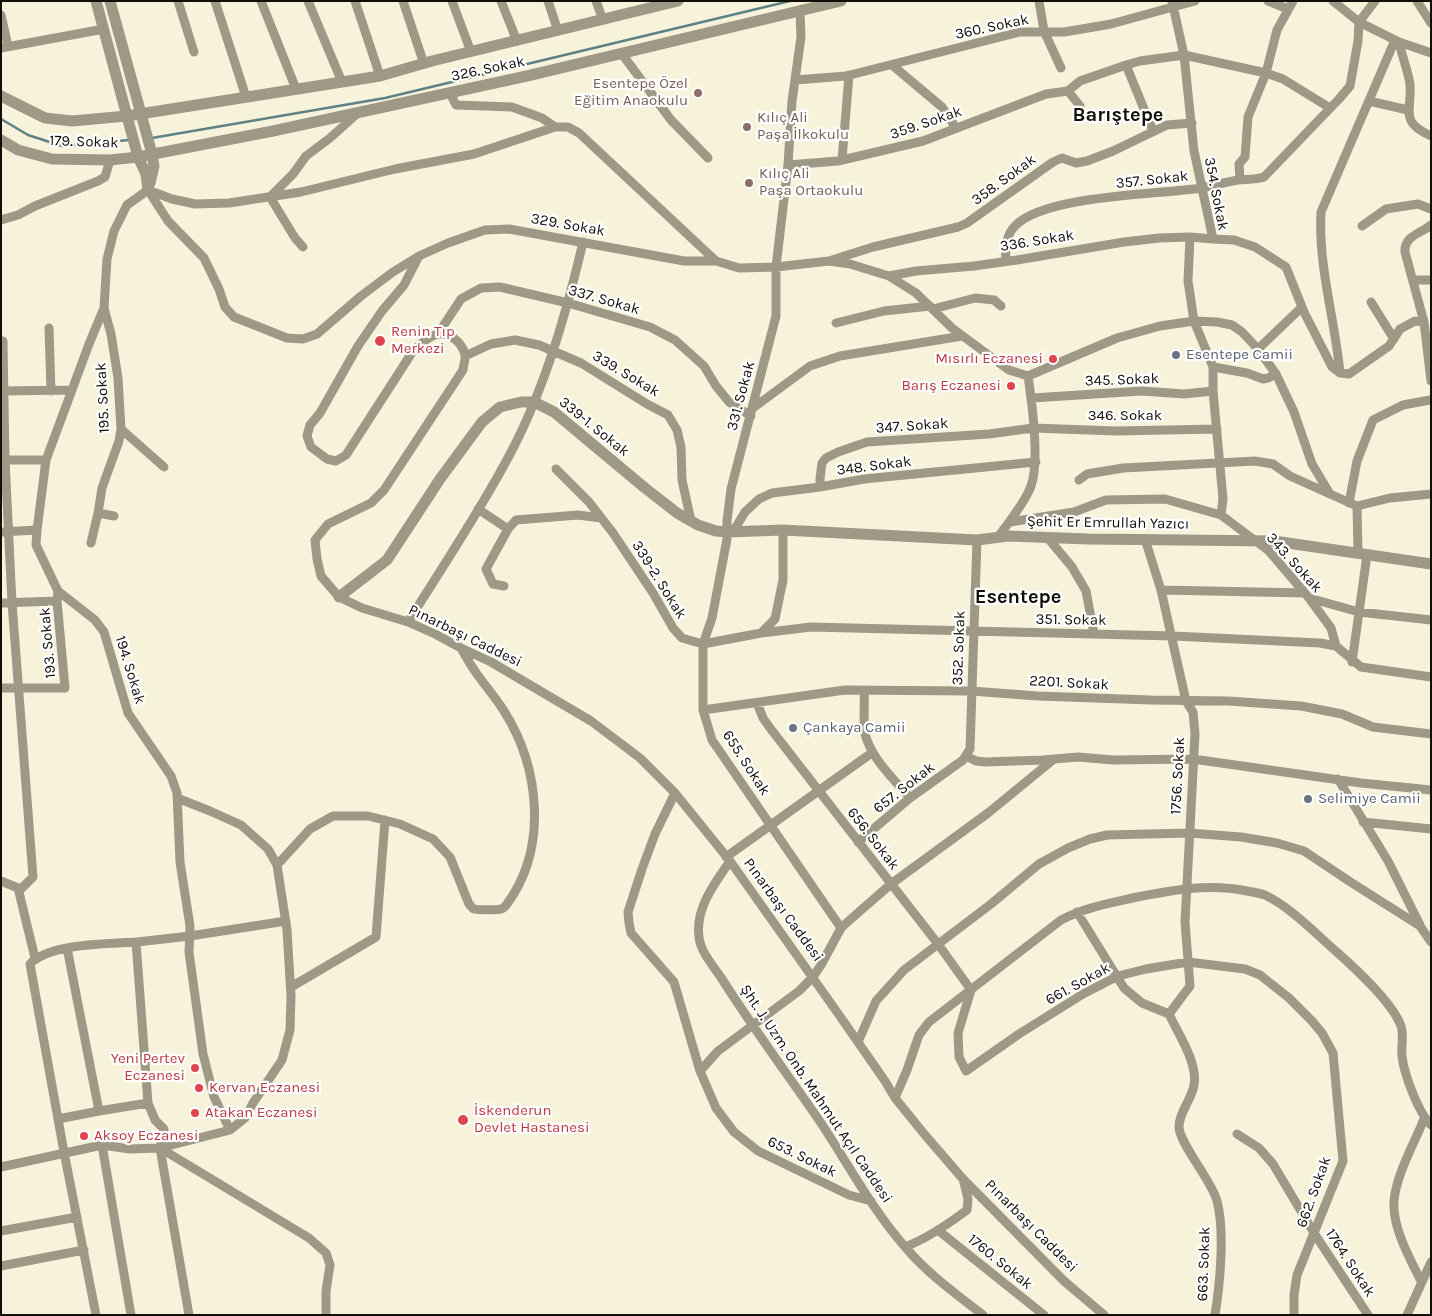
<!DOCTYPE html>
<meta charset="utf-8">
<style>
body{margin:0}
#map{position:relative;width:1432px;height:1316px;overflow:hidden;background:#f7f3db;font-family:Karla,sans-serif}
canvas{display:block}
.frame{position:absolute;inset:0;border:2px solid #110f07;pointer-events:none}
</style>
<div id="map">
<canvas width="1432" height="1316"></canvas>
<div class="frame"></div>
</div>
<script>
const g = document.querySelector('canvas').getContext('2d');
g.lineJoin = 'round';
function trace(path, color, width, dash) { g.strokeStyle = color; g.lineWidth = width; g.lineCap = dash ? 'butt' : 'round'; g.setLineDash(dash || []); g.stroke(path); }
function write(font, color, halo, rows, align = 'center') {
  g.font = font + ' Karla,sans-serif'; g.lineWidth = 4.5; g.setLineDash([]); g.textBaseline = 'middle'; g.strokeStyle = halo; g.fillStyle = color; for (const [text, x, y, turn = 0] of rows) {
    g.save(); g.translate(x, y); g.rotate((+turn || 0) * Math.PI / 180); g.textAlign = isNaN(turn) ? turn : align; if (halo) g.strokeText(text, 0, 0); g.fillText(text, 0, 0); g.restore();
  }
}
const stream = new Path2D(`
 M 1,119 L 28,135 L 62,146 L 129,140
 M 152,138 L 385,98 L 790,1`);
const minor = new Path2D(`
 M 178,1 L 194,52
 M 215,1 L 246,97
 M 261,1 L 296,89
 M 308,1 L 342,82
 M 355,1 L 380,76
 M 403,1 L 424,64
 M 452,1 L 471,52
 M 501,1 L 517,41
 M 548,1 L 558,31
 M 596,1 L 603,20
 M 1039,1 L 1044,31 L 1061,68
 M 1172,1 L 1184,55 L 1194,151 L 1213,239 L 1190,237 L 1188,281 L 1194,321 L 1213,367 L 1213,391 L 1223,499 L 1221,515
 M 1268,1 L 1288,9
 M 1333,1 L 1359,22 L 1399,42 L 1431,53
 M 1417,1 L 1431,23
 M 800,11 L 801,37 L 792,101 L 788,165 L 776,267 L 776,316 L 731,489 L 727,521 L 727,539 L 712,618 L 703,644 L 703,710 L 712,740 L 841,928
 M 1,15 L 8,46
 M 1399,42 C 1402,56 1408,71 1410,84 C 1412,111 1399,122 1431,136
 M 1,48 L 104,29
 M 622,54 L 671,120 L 708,158
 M 892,65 L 942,107 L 956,128
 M 1126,65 L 1153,131
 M 795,80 L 846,76 L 1020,32 L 1064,32 L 1082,29 L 1111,24 L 1195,1
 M 1068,91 L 1080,81 L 1126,65 L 1140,61 L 1184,55 L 1266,73 L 1283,79 L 1330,108
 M 1068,91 L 1080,106
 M 450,93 L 456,105 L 512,107 L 542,118 L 555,127
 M 1369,101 L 1408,110
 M 842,160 L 849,75
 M 788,165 L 838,161 L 923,141 L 1046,94 L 1068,91
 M 1240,180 L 1239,164 L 1245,157 L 1248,117 L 1266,73 L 1277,30 L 1293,1
 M 148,190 L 168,221 L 204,258 L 219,289 L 225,307 L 234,317 L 287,338 L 303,339 L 317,334 L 361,296 L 393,272 L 419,256 L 404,285 L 382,311 L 358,346 L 320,413 L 310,425 L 307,436 L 311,447 L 327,459 L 336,461 L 346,455 L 413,351 C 420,345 426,338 435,335 C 448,330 462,342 465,355 C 466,359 463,366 463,370 L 384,490 L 371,503 L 328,524 L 315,540 L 317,559 L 321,576 L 339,597 L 362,608 L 408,622 L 435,634 L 461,648 L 491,662 L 591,721 L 640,758 L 675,793 L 730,861 L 837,1012 L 885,1081 L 895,1098 L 925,1135 L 963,1179 L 1064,1281 L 1104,1315
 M 148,190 L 172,199 L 195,204 L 229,203 L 301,192 L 395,169 L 474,154 L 555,127 L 568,127 L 579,133 L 716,261 L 739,268 L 776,267 L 829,261 L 850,264 L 889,276 L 916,293 L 952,328 L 1002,365 L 1009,370 L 1028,376 L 1117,338 L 1160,326 L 1194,321 L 1217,322 L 1232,325 L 1242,332 L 1258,349 L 1276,374 L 1294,412 L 1312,464 L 1330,494 L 1357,506 L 1390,498 L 1431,494
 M 148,190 L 127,205 L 114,231 L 107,259 L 104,308 L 89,344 L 46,460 L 37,530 L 36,545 L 58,591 L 95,620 L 104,632 L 128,713 L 171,776 L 177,793 L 180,862 L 190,926 L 189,952 L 203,1054 L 214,1097 L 230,1130
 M 1,220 L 18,215 L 35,206 L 98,181 L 105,177 L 110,160
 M 1431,225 C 1420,234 1404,236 1405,252 L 1424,322 L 1431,381
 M 1362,226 L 1386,209 L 1418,204 L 1431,209
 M 1213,239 L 1234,240 L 1255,247 L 1286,267 L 1304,312 L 1332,367 L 1340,373 L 1349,374 L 1389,346 L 1400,329 L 1415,321 L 1424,322
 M 303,247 L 295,238 L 270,197 L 293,174 L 306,156 L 330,138 L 359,112
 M 419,256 L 448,243 L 485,230 L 509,229 L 684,261 L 716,261
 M 832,260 L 873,247 L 958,227 L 967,223 L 1053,162 L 1062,158 L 1076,163 L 1087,161 L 1113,151 L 1167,125 L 1192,123
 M 1006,260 C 1005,248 1006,234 1016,225 C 1047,195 1156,195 1201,188 C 1213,186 1225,182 1238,180 C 1247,179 1255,180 1264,177 L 1339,99 L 1350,86 L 1358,41 L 1359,22 L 1375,1
 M 889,276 L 916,271 L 974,266 L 1017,260 L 1124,242 L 1159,238 L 1190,237
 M 1413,280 L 1431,280
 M 1371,302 L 1394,339
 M 933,309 L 975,298 L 994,300 L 1001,306
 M 836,323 L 884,311 L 930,306
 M 49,328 L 51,391
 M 438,334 L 461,299 L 481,288 L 500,287 L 568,303 L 650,327 L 675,340 L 704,366 L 716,386 L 729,402 L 751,416
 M 3,341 L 5,460 L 12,603 L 33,877 L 19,891
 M 1258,349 L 1302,307
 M 465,356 L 491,344 L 515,340 L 539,345 L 581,363 L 647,404 L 668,415 L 677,430 L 681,447 L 682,480 L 691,521
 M 1213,367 L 1247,373 L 1263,379 L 1268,378 L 1276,374
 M 1340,373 C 1335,319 1318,267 1321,212 L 1395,40
 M 1,391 L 72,390
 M 1032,398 L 1142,391 L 1184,394 L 1213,391
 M 753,408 L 810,366 L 840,356 L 962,336
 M 121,429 L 164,467
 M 1,460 L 46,460
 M 556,469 L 589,502 L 613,533 L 653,593 L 673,628 L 682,638 L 703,644 L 761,633 L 811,627 L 1173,636 L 1320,643 L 1336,646 L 1361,667 L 1431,677
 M 1079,480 L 1087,474 L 1123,468 L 1255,461 L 1273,464 L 1290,476 L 1330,494
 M 820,487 L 820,479 L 822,463 L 826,458 L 838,452 L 867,442 L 989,434 L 1033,428 L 1116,431 L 1217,429
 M 1349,503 L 1357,461 L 1373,420 L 1403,405 L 1430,400
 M 1357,506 L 1358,552
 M 478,509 L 508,529
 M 98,513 L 114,516
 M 1010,522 L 1074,512 L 1106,500 L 1165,499 L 1221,515 L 1269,551 L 1309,598 L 1331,628 L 1336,646
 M 1,532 L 37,530
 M 733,532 L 745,512 L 759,499 L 772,493 L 820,487 L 864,479 L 1036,462
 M 998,537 C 1008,523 1025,503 1031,486 C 1040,461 1032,403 1028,376
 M 1047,537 L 1072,567 L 1086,591 L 1094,634
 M 1145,539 L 1161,590 L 1186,701 L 1193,712 L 1195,734 L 1185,922 L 1190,986 L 1169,1014
 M 91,543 L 98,513 L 102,488 L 119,441 L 121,429 L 118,378 L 111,334 L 104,308
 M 504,586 L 493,584 L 486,569 L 508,529 L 516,520 L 578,515 L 601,518
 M 1161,590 L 1305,593
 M 1309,598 L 1359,612 L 1431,620
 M 1,603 L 57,601
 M 408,622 C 440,571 474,520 503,467 C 542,398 565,319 583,242
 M 761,633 L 775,619 L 783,580 L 783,530
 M 1352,662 L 1367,555
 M 1,688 L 65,688 L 57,601 L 58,591
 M 864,690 C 865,702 863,723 865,734 C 872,760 894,779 910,798
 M 757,703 L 763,718 L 770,728 L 938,944 L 971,990 L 958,1033 L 959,1057 L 966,1071 L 1019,1034 L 1083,994 L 1118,976 L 1146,969 L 1188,962 L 1245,969 L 1260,975 L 1289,998 L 1312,1021 L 1322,1033 L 1333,1053 L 1343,1161 L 1297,1275 L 1294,1295 L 1294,1315
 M 703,710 L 845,690 L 971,691 L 1038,696 L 1151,700 L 1228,701 L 1301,706 L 1342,714 L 1373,727 L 1431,734
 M 966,756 L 976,761 L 985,762 L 1043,760 L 1078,757 L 1113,760 L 1193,759 L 1361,783 L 1431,790
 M 1338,779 L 1388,861 L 1420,925
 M 675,793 L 655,834 L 642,869 L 628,912 L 629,923 L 631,933 L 674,982 L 700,1071 L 718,1051 L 799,991 L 813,977 L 821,965 L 841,928 L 852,918 L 891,884 L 988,813 L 1054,759
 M 1363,822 L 1431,829
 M 858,842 L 910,798 L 963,760 L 970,749 L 977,540
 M 726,857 L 873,752
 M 730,861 C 715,883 695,908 699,937 C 700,951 714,967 722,979 C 753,1028 788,1075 821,1123 C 848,1164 873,1211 906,1248 C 928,1274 956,1294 983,1315
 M 277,865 L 310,829 L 333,816 L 368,816 L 400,824 L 433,839 L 450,857 L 469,904 C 471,906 472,908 474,909 C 478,910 498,910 501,909 C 504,908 505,907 507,904 C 548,848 540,768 504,711 C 496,698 486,687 477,674 C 471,666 466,657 461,648
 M 1,881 L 18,888 L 35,958
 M 1077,912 L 1124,988 L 1142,1003 L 1169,1014 C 1178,1034 1198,1062 1194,1085 C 1192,1099 1179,1112 1179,1127 C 1179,1143 1212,1181 1217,1201 C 1225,1231 1220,1284 1215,1315
 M 136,942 L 148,1103 L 155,1120 L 164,1129 L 160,1148 L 189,1315
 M 67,948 L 99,1111
 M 291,987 L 376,937 L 385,820
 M 858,1042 L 876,1001 L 904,970 L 991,904 L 1039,864 L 1068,848 L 1090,839 L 1107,835 L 1189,833 L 1241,837 L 1277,843 L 1304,851 L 1352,883 L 1420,926 L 1431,942
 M 700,1071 L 716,1108 L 734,1132 L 758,1151 L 849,1195 L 871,1201
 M 895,1098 L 907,1070 L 919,1035 L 929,1022 L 1061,920 C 1086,907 1111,903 1137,897 C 1174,890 1209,883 1247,891 C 1253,892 1259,893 1265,895 C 1292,908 1317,935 1339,954 C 1357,970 1393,1004 1401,1026 C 1404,1034 1401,1047 1402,1056 C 1404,1074 1418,1112 1431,1125
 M 58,1119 L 99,1111 L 148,1103
 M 1237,1134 L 1259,1148 L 1273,1164 L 1314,1233 L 1368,1315
 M 102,1145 L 131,1315
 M 160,1148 L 230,1130 L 245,1118 L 253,1103 L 282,1060 L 290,1030 L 291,996 L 287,930 L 277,865 L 268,849 L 241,825 L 210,811 L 177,798
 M 1,1167 L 102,1145 L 130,1149 L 160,1148 L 309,1238 L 326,1253 L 330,1265 L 326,1291 L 326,1315
 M 1,1231 L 77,1217
 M 939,1231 L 1044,1315
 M 905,1247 C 928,1238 947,1225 967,1210 L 968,1199 L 963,1179
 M 1,1266 L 84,1250
 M 1421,1281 C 1410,1259 1392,1227 1394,1201 C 1396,1175 1414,1144 1424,1119
 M 96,1315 L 64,1152 L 30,964 C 50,943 109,944 137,942 C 155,940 173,938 190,936 C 222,931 254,926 286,921
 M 1407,1315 L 1431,1262`);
const tertiary = new Path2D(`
 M 96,1 L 138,157 L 146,174 L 148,190
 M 110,1 L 152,154 L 154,166 L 150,183
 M 1,96 L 45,118 L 72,121 L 127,116 L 380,76 L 432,61 L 678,1
 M 1,140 L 18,150 L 52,159 L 110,160 L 138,157 L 273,131 L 527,76 L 841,1
 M 339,597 L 387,560 L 440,479 L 482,422 L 500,407 L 521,402 L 534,402 L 554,412 L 645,488 L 677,513 L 698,525 L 716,531 L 728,532 L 783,530 L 977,540 L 1008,536 L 1088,539 L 1274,541 L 1431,564`);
const markers = [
 [698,93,5,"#8d6e63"],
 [747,127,5,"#8d6e63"],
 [749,183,5,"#8d6e63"],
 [380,341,6,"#e0444e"],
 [1176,355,5,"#6b7280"],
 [1053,359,5,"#e0444e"],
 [1011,386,5,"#e0444e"],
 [793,728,5,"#6b7280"],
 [1308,799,5,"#6b7280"],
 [195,1068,5,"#e0444e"],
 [199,1088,5,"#e0444e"],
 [195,1113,5,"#e0444e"],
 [463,1120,6,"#e0444e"],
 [84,1136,5,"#e0444e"]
];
const streetNames = [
 ["360. Sokak",992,27,-12],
 ["326. Sokak",488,69,-12],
 ["359. Sokak",926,123,-19],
 ["179. Sokak",84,142,2],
 ["358. Sokak",1004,180,-36],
 ["357. Sokak",1152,180,-6],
 ["354. Sokak",1216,194,79],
 ["329. Sokak",568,225,10],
 ["336. Sokak",1037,241,-9],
 ["337. Sokak",604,300,16],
 ["339. Sokak",626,374,31],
 ["345. Sokak",1122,380,-2],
 ["331. Sokak",741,396,-75],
 ["195. Sokak",103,398,-93],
 ["346. Sokak",1125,416],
 ["347. Sokak",912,426,-4],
 ["339-1. Sokak",594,427,39],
 ["348. Sokak",874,466,-7],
 ["Şehit Er Emrullah Yazıcı",1108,523,1],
 ["343. Sokak",1294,563,48],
 ["339-2. Sokak",659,580,58],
 ["351. Sokak",1071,620,1],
 ["Pınarbaşı Caddesi",465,636,26],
 ["193. Sokak",48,643,-95],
 ["352. Sokak",959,648,-88],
 ["194. Sokak",130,670,73],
 ["2201. Sokak",1069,683,3],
 ["655. Sokak",746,763,57],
 ["1756. Sokak",1178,776,-87],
 ["657. Sokak",904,788,-38],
 ["656. Sokak",873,839,52],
 ["Pınarbaşı Caddesi",783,910,54],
 ["661. Sokak",1078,984,-29],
 ["Şht. J. Uzm. Onb. Mahmut Açıl Caddesi",816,1094,56],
 ["653. Sokak",802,1157,26],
 ["662. Sokak",1314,1192,-70],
 ["Pınarbaşı Caddesi",1031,1226,45],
 ["1760. Sokak",1000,1262,39],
 ["1764. Sokak",1350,1263,57],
 ["663. Sokak",1204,1264,-88]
];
const educationNames = [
 ["Esentepe Özel",688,84,"right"],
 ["Eğitim Anaokulu",688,101,"right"],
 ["Kılıç Ali",757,118],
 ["Paşa İlkokulu",757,135],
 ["Kılıç Ali",759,174],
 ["Paşa Ortaokulu",759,191]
];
const healthNames = [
 ["Renin Tıp",391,332],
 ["Merkezi",391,349],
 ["Mısırlı Eczanesi",1043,359,"right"],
 ["Barış Eczanesi",1001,386,"right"],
 ["Yeni Pertev",185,1059,"right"],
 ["Eczanesi",185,1076,"right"],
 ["Kervan Eczanesi",209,1088],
 ["İskenderun",474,1111],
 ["Devlet Hastanesi",474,1128],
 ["Atakan Eczanesi",205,1113],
 ["Aksoy Eczanesi",94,1136]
];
const worshipNames = [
 ["Esentepe Camii",1186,355],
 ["Çankaya Camii",803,728],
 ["Selimiye Camii",1318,799]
];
const districtNames = [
 ["Barıştepe",1118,115],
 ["Esentepe",1018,597]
];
trace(stream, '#5c8286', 2.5);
trace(minor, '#9e9986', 9);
trace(tertiary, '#9e9986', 11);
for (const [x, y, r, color] of markers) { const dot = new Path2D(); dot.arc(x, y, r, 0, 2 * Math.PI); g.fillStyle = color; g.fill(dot); trace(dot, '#fff', 2); }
write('15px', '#110f07', '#fff', streetNames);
write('15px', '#785e54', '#fff', educationNames, 'left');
write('15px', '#be3a42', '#fff', healthNames, 'left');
write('15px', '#5b616d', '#fff', worshipNames, 'left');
write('bold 20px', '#110f07', '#fff', districtNames);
</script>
